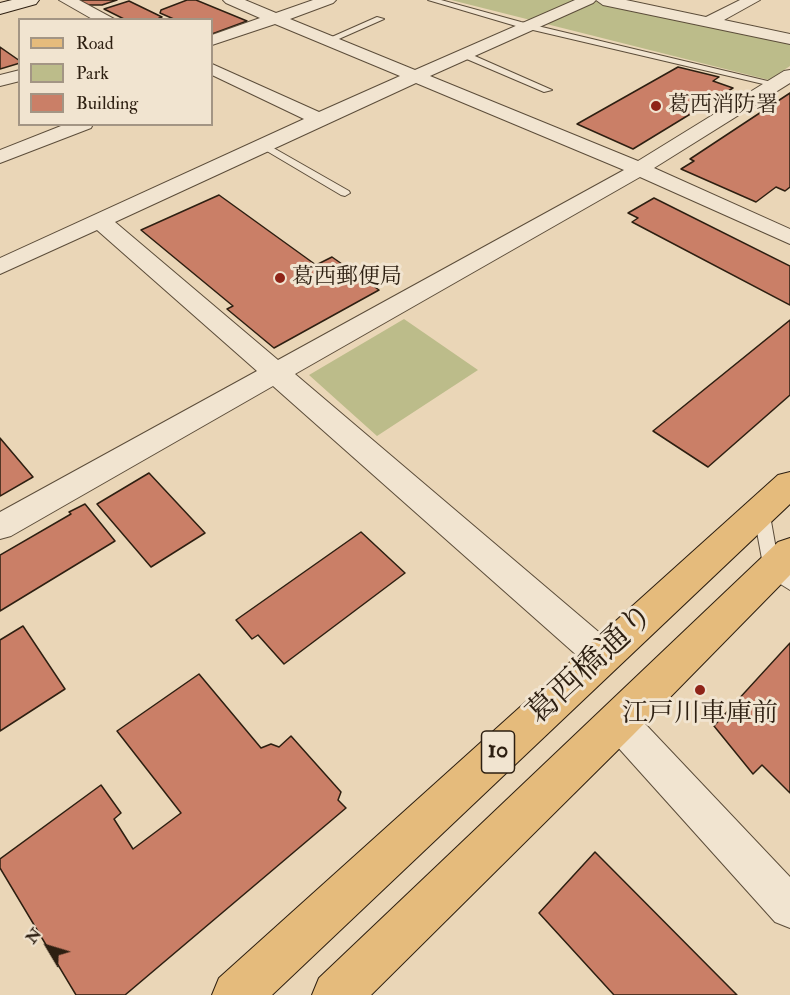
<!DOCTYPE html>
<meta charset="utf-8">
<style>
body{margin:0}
#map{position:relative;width:790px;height:995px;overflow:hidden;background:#ead6b7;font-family:"IM FELL Double Pica",serif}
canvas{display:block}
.legend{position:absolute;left:18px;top:18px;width:195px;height:108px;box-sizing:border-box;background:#f1e4d0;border:2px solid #a39584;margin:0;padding:8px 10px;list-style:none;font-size:18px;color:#2d1f11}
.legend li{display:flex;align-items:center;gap:12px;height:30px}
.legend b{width:30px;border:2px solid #a39584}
.north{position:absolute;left:18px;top:917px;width:60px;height:60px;-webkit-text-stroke:4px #f1e4d0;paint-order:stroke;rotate:308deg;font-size:16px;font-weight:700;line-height:24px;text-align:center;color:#2d1f11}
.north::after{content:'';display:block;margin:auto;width:21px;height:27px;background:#2d1f11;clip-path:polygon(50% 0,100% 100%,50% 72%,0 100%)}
</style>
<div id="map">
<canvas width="790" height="995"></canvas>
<ul class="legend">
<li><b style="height:8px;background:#e5bb7c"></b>Road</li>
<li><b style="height:16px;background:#bcbc8a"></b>Park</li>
<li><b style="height:16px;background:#ca7f67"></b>Building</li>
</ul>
<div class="north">N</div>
</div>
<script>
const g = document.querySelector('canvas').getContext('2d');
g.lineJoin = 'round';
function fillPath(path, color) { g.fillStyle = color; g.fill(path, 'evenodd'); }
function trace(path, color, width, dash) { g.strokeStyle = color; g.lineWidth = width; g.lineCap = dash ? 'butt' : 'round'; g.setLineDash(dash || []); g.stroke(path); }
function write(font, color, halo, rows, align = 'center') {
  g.font = font + ' "IM FELL Double Pica","Noto Serif JP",serif'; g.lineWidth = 6; g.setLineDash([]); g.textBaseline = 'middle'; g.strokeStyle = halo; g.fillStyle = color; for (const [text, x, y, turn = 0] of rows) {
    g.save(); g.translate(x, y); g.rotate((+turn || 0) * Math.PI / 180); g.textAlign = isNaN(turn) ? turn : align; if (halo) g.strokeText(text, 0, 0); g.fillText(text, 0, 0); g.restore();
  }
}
const green = new Path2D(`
 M 451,0 L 590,0 L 790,42 L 790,66 L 769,80 Z
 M 404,319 L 478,370 L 377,436 L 309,375 Z`);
const building = new Path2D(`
 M 77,0 L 117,0 L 102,5 L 88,5 Z
 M 187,0 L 196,0 L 247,21 L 212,34 L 212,20 L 176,20 L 160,13 L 161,10 Z
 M 129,1 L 162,17 L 155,20 L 126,20 L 104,9 Z
 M 0,47 L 20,61 L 20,63 L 0,69 Z
 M 678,67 L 719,77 L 713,81 L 733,88 L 633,149 L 577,124 Z
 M 790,93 L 790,187 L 785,191 L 776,187 L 756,202 L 681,169 L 694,161 L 690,159 Z
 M 219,195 L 316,265 L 332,257 L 379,290 L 274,348 L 227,309 L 233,306 L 141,230 Z
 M 654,198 L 790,266 L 790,305 L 632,222 L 638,218 L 628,213 Z
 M 790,320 L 790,395 L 708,467 L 653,431 Z
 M 0,438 L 33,477 L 0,496 Z
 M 149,473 L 205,533 L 151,567 L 97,504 Z
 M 85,504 L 115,541 L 0,611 L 0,555 L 71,514 L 69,512 Z
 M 361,532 L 405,573 L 284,664 L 258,635 L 252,639 L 236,620 Z
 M 23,626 L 65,689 L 0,731 L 0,640 Z
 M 790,643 L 790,793 L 762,765 L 753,774 L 714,726 Z
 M 199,674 L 261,748 L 271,744 L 279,747 L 291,736 L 341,792 L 338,800 L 346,808 L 125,995 L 76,995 L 0,868 L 0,859 L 101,785 L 121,813 L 114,819 L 133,849 L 181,813 L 117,731 Z
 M 595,852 L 737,995 L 614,995 L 539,913 Z`);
const lane = new Path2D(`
 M 428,0 L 441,0 L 521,22 L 780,84 L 776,87 L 516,26 Z
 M 377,17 L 384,19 L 332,42 L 325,40 Z
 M 462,53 L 468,53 L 552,90 L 544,92 L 462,57 Z
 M 263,142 L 349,191 L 350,193 L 345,196 L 341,195 L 260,147 L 258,145 Z
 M 761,504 L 766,506 L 769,510 L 779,566 L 790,574 L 790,590 L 766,575 L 764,570 L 753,510 L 756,506 Z`);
const street = new Path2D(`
 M 59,0 L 79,0 L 116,20 L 94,20 Z
 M 223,0 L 245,0 L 276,13 L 313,0 L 336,0 L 333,3 L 290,19 L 415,70 L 575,0 L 626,0 L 706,17 L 740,0 L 760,0 L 724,20 L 790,34 L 790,44 L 603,5 L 596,0 L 593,3 L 430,76 L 638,161 L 784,71 L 790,70 L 790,83 L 654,168 L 790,229 L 790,244 L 640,177 L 295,374 L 614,645 L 619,656 L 614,667 L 602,672 L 590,667 L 273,386 L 11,536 L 0,539 L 0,512 L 257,371 L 97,230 L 0,274 L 0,258 L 304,119 L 212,75 L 212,64 L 319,112 L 400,76 L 275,24 L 212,45 L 212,35 L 260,18 L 226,3 ZM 416,83 L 624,170 L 278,360 L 115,222 Z
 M 20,70 L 20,81 L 0,86 L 0,75 Z
 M 66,124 L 93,124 L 91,128 L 0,163 L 0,150 Z
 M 619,705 L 632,710 L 790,877 L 790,928 L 775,922 L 606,734 L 601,722 L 606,710 Z`);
const secondary = new Path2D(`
 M 12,0 L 39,0 L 36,4 L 0,14 L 0,3 Z`);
const primary = new Path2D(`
 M 790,472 L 790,504 L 272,995 L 212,995 L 219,978 L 778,475 Z
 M 790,538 L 790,575 L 633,735 L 371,995 L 312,995 L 319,978 L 778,542 Z`);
const markers = [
 [656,106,6,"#8f2418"],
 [280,278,6,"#8f2418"],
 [700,690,6,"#8f2418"]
];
const farPoinames = [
 ["葛西消防署",668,106],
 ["葛西郵便局",292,278]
];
const shields = [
 [498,752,33]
];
const shieldNames = [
 ["10",498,752]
];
const poiNames = [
 ["江戸川車庫前",700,715]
];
const nearStreetnames = [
 ["葛西橋通り",592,666,-43]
];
fillPath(green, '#bcbc8a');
fillPath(building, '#ca7f67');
trace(building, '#2d1f11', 1.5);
trace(lane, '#5c4d3a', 2);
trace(street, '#5c4d3a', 2);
trace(secondary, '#2d1f11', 2);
trace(primary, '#2d1f11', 2);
fillPath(lane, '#f1e4d0');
fillPath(street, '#f1e4d0');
fillPath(secondary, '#f1e4d0');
fillPath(primary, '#e5bb7c');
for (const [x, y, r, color] of markers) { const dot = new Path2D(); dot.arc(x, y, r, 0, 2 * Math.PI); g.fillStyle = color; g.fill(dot); trace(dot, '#f1e4d0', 2); }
write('22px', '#2d1f11', '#f1e4d0', farPoinames, 'left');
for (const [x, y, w] of shields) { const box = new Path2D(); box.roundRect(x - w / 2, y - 21, w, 42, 4.5); g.fillStyle = '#f1e4d0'; g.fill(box); trace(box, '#2d1f11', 1.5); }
write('bold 24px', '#2d1f11', null, shieldNames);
write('26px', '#2d1f11', '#f1e4d0', poiNames);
write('32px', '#2d1f11', '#f1e4d0', nearStreetnames);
</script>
